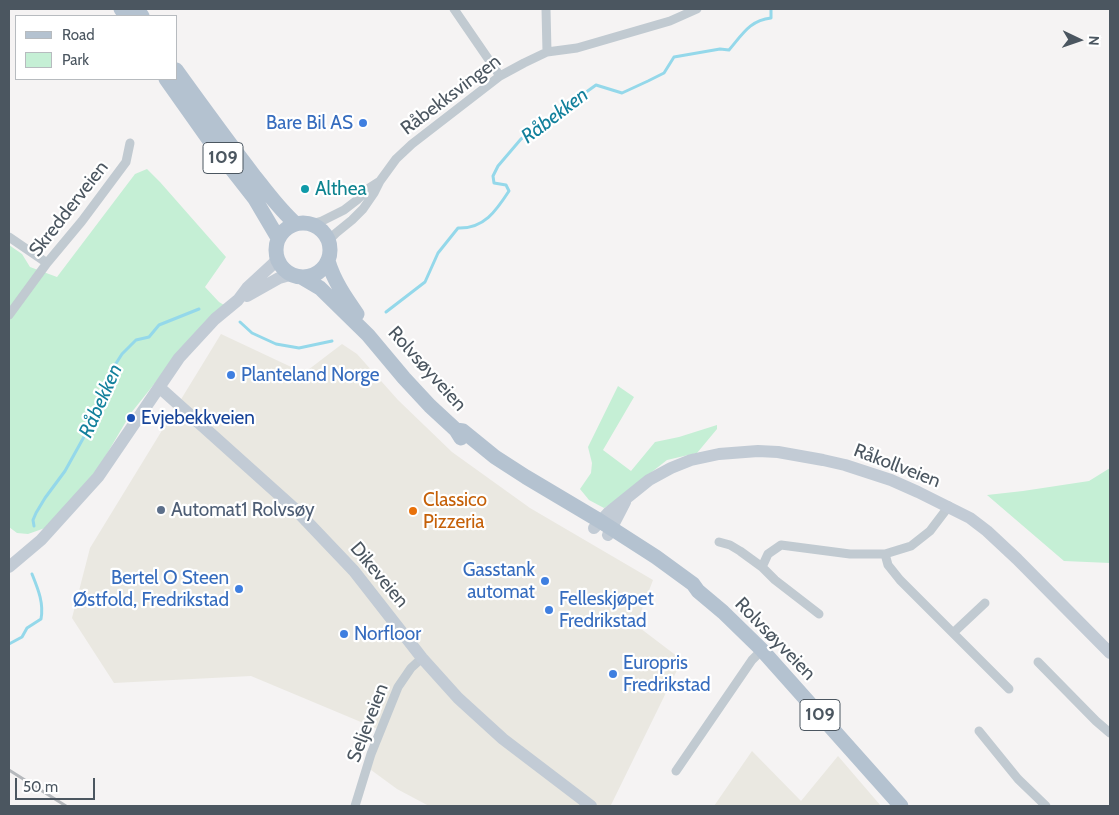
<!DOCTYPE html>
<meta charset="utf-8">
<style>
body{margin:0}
#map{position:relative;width:1119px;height:815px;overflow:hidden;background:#f5f3f3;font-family:Cabin,sans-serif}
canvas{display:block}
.frame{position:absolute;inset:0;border:10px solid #4b5660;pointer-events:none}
.legend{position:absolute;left:15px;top:15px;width:162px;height:65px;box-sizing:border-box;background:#fff;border:1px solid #b7bbbf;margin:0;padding:6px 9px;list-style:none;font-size:15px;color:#4b5660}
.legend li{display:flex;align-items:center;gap:10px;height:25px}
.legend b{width:25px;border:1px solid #b7bbbf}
.north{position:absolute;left:1054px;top:15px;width:50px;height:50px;-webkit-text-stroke:4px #fff;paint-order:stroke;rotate:93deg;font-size:14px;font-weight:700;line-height:20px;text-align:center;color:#4b5660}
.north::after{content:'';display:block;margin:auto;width:18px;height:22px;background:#4b5660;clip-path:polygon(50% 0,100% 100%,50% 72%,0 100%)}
.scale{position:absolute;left:15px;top:778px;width:80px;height:22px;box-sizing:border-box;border:2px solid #4b5660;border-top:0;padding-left:6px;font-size:15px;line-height:18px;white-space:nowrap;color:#4b5660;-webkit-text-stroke:4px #fff;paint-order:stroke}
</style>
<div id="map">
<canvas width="1119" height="815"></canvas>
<div class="frame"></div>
<ul class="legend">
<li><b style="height:6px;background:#b4c2d0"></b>Road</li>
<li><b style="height:14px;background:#c5efd5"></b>Park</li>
</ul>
<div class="north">N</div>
<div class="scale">50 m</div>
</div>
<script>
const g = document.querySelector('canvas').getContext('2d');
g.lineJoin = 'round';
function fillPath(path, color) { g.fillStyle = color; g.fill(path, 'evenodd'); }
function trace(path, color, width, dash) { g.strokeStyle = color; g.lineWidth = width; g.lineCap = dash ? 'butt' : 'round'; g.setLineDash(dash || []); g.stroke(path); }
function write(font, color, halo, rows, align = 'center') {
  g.font = font + ' Cabin,sans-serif'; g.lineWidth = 4.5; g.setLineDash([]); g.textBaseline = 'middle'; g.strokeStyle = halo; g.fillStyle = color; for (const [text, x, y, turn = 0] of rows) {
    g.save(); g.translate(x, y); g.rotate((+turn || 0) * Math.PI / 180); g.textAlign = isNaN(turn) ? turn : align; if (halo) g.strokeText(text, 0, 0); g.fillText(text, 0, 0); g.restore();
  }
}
const commercial = new Path2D(`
 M 221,334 L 304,373 L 342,344 L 357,354 L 398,400 L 452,452 L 530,508 L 653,580 L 636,625 L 682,660 L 611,805 L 613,806 L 429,806 L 397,789 L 367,767 L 380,730 L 251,676 L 114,683 L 72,618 L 90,548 Z
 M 752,751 L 801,801 L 838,756 L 881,806 L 714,806 Z`);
const green = new Path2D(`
 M 147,169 L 160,182 L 226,257 L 205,287 L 219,302 L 224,305 L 163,373 L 131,413 L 92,479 L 45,528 L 28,534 L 17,533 L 9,527 L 9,245 L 22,254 L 30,267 L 57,277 L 135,174 Z
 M 618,386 L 634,397 L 603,450 L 631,471 L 655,442 L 679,437 L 717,425 L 717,429 L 697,453 L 667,460 L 611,504 L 604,508 L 589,500 L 580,489 L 591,473 L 592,463 L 588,447 Z
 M 1110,468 L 1110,563 L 1064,561 L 987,495 L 1023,491 L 1089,481 Z`);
const stream = new Path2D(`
 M 386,312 L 425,282 L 438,253 L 458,228 C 484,229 496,211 509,191 L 506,185 L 494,183 L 493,176 L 498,166 L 521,139 L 596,85 L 622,93 L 648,81 L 664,73 L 674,57 L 720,49 L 729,50 C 742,35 750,20 771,18 L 771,9
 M 240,322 L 252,333 L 276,344 L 299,348 L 332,341
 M 34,526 L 33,520 L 36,513 L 45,498 L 65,471 L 85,435 L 92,427 L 97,418 L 99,403 L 108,385 L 115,365 L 122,354 L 136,340 L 149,337 L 159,325 L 199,309
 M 9,644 L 22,637 L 27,628 L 41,619 C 44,603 38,589 32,574`);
const street = new Path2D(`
 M 454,9 L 500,76
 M 546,9 L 547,52
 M 311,224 L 322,221 L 344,210 L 357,200 L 369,188 L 380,181
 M 9,237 L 47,263
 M 329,240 L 336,233 L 352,220 L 363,209 L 374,193 L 380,181 L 396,159 L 412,144 L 500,76 L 524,63 L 547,52 L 577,48 L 670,21 L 697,9
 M 9,315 L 47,263 L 82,221 L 126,162 L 130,143
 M 719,542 L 730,545 L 740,551 L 762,567 L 775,580 L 819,614
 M 885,554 L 888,565 L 900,580 L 1009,689
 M 762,567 L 768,554 L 781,545 L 850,554 L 885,554 L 911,546 L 930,531 L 949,506
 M 953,633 L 985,603
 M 1038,662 L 1096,721 L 1110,733
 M 979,731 L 1018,779 L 1046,806
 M 676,771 L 752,660 L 762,650
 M 355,806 L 371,754 L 398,687 L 411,668 L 422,658`);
const secondary = new Path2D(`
 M 247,296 L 279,278 L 290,275
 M 159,387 L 296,510 L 354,571 L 422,658 L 458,698 L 503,739 L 591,806
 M 594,528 L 608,513 L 649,480 L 671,468 L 691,460 L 719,454 L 758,451 L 778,452 L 823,460 L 845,465 L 891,480 L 918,492 L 970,518 L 987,531 L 1017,559 L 1110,653
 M 608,535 L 625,502
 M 9,567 L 41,540 L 98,477 L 179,358 L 215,319 L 238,300 L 247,288 L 273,264 L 277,258`);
const primary = new Path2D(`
 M 121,9 L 126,16
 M 137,9 L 142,16
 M 176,70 C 202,106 228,142 255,177 C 268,193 280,210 296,224
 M 166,79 L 212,144 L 255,199 L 278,238
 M276 250a27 27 0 1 1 54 0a27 27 0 1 1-54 0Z
 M 328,261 C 334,281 345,297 357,314
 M 303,278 L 320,288 L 368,335 L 404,378 L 430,406 L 456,430 L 461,438
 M 456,430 L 463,431 L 495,457 L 526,477 L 600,521 L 656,557 L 693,584 L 698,591 L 723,612 L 762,650 L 901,806`);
const rail = new Path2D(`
 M 9,770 L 66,806`);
const markers = [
 [363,123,5,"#3f7fe0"],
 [305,189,5,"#0f9aa8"],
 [231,375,5,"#3f7fe0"],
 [131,418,5,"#1a4fb4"],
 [161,510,5,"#5c6f8a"],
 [413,511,5,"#e8710a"],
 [545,581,5,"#3f7fe0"],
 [239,589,5,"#3f7fe0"],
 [549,610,5,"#3f7fe0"],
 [344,634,5,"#3f7fe0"],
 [613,674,5,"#3f7fe0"]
];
const shields = [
 [223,158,40],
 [820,715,40]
];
const shieldNames = [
 ["109",223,158],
 ["109",820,715]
];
const streetNames = [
 ["Råbekksvingen",451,95,-37],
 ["Skredderveien",69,209,-52],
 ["Rolvsøyveien",427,369,48],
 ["Råkollveien",897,466,21],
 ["Dikeveien",379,575,50],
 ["Rolvsøyveien",775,639,46],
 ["Seljeveien",368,723,-69]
];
const shopNames = [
 ["Bare Bil AS",353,123,"right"],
 ["Planteland Norge",241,375],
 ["Gasstank",535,570,"right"],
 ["automat",535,592,"right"],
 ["Bertel O Steen",229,578,"right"],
 ["Østfold, Fredrikstad",229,600,"right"],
 ["Felleskjøpet",559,599],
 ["Fredrikstad",559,621],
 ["Norfloor",354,634],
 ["Europris",623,663],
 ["Fredrikstad",623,685]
];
const cultureNames = [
 ["Althea",315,189]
];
const transitNames = [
 ["Evjebekkveien",141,418]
];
const foodNames = [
 ["Classico",423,500],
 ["Pizzeria",423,522]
];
const serviceNames = [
 ["Automat1 Rolvsøy",171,510]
];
const waterNames = [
 ["Råbekken",555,116,-37],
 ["Råbekken",101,401,-66]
];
fillPath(commercial, '#eae8e1');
fillPath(green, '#c5efd5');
trace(stream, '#94d8ea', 3);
trace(street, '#c1cad1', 9);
trace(secondary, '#c2cbd5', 12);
trace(primary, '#b4c2d0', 15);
trace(rail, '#b5b8bc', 3);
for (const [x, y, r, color] of markers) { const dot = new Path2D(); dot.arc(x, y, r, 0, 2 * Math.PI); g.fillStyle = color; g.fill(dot); trace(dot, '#fff', 2); }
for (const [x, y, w] of shields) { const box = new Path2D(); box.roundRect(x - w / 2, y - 15.5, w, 31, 4); g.fillStyle = '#fff'; g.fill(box); trace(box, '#4b5660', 1); }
write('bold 18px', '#4b5660', null, shieldNames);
write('19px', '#4b5660', '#fff', streetNames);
write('19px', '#366cbe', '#fff', shopNames, 'left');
write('19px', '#0d838f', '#fff', cultureNames, 'left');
write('19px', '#164399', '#fff', transitNames, 'left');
write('19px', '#c56008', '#fff', foodNames, 'left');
write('19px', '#4e5e75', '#fff', serviceNames, 'left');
write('italic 20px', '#12809c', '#fff', waterNames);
</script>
